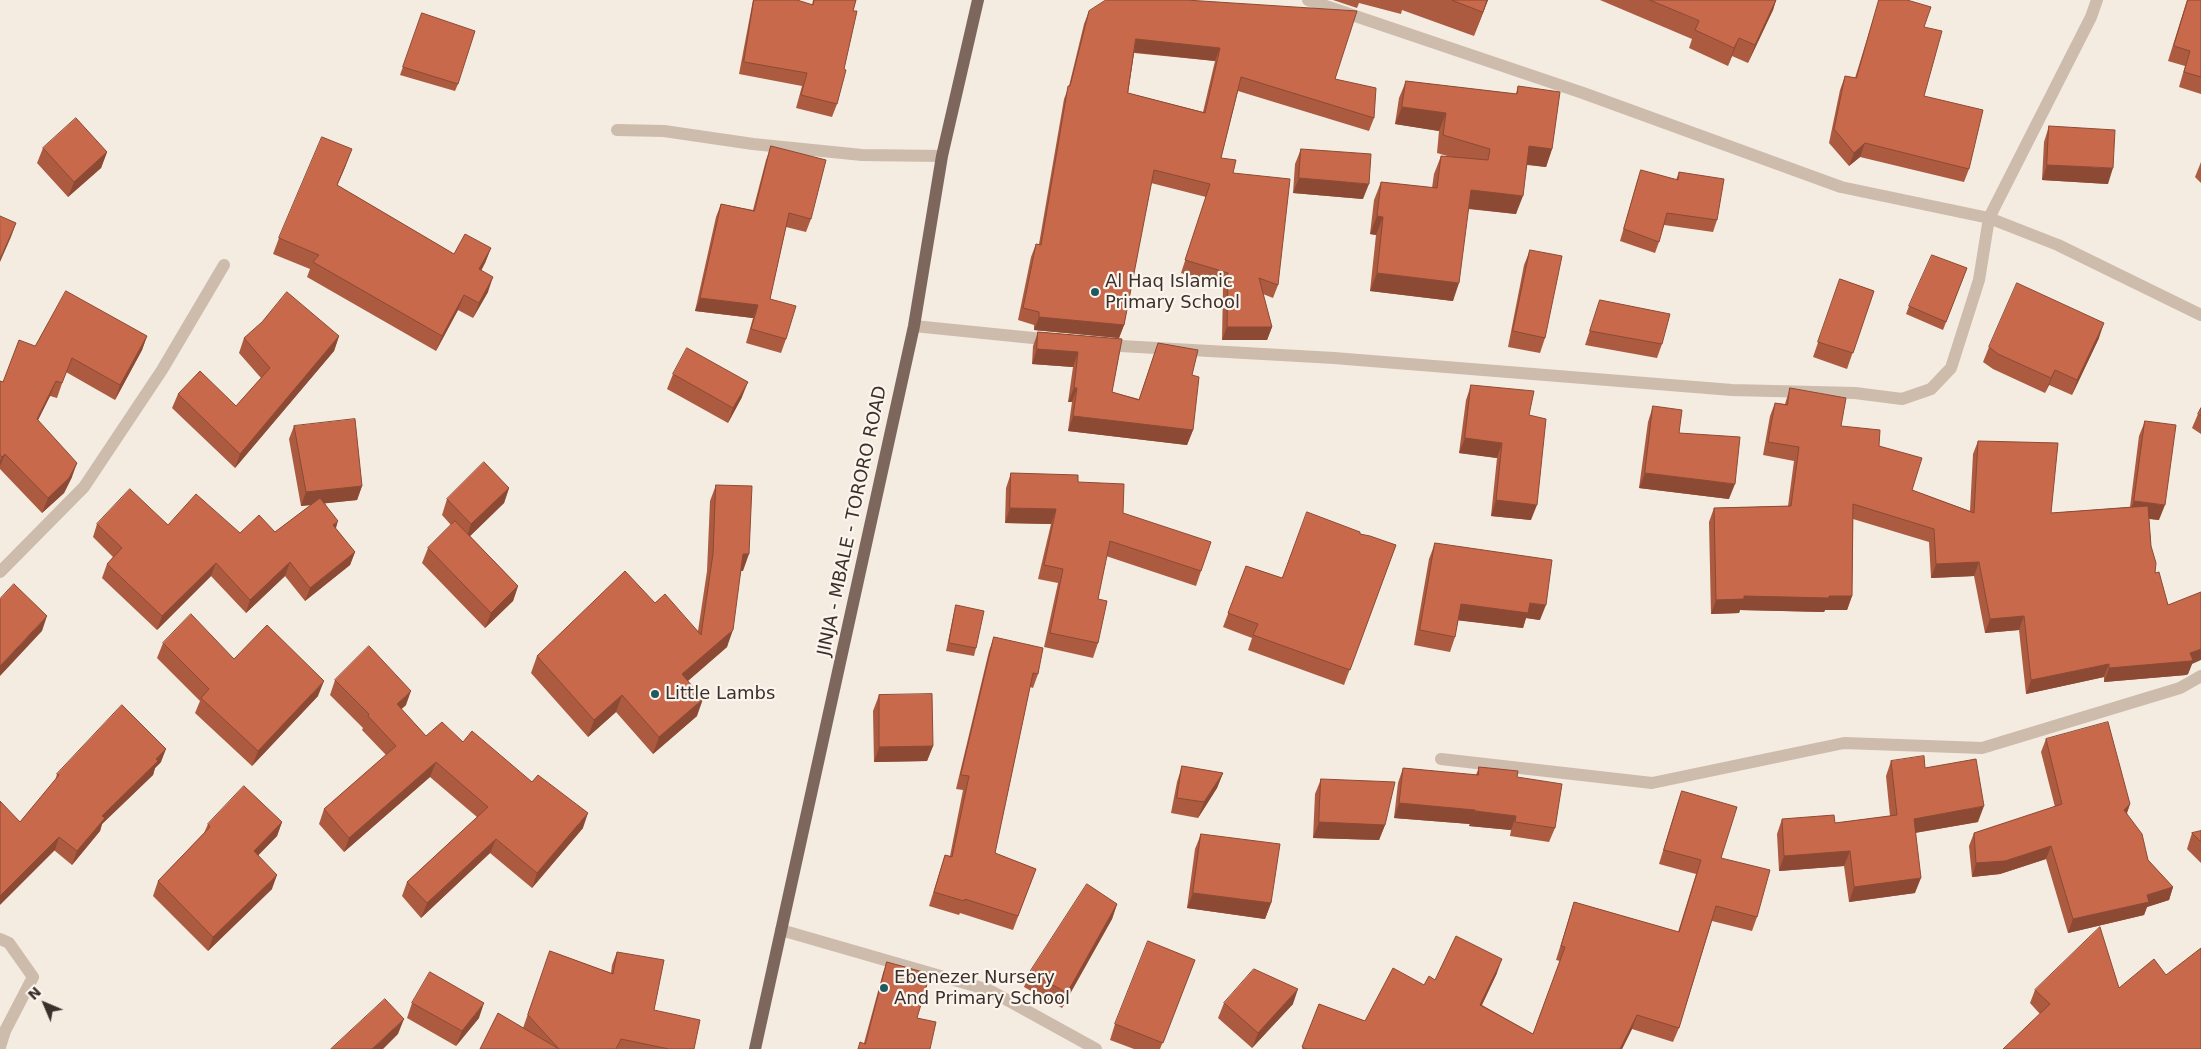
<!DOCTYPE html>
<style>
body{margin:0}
#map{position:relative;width:2201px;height:1049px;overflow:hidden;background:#f4ebe1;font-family:"DejaVu Sans",sans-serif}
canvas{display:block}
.north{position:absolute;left:20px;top:979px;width:50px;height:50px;-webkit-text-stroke:4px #fbf5ee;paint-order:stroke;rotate:315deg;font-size:14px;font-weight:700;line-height:20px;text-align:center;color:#3b302b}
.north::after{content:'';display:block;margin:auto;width:18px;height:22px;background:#3b302b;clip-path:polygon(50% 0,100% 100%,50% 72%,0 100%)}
</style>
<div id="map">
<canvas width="2201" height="1049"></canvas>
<div class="north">N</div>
</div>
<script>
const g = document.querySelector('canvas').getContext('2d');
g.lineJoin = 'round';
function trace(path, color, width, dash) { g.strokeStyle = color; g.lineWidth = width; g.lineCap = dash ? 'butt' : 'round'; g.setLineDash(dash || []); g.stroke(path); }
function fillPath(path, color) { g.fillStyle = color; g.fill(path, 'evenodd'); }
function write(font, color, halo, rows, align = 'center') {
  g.font = font + ' "DejaVu Sans",sans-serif'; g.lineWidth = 4.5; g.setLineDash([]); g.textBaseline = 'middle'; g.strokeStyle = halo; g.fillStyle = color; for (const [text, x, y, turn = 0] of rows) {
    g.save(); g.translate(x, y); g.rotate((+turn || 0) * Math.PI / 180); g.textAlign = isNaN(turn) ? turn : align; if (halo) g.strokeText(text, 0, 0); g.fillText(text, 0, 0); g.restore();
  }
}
const street = new Path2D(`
 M 1308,0 L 1583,93 L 1841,187 L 1989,218 L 2058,245 L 2201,315
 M 617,130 L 664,131 L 753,144 L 862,155 L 942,156
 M 914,326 L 1053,340
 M 1103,345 L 1334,358 L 1732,390 L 1855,393 L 1902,399 L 1931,389 L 1951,368 L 1979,280 L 1989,218 L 2091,17 L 2097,0
 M 0,572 L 84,487 L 162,370 L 224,265
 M 1441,759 L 1652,783 L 1844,743 L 1982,748 L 2180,688 L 2201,676
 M 781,930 L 989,990 L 1096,1049
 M 0,939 L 9,943 L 33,977 L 5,1031 L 0,1047`);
const primary = new Path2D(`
 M 755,1049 L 914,326 L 942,156 L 978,0`);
const wall = new Path2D(`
 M 753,0 L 797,0 L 812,5 L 813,0 L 856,0 L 853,11 L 837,104 L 832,117 L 796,108 L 802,86 L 739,74 Z
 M 1333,0 L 1488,0 L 1474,36 L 1402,10 L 1401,14 L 1359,3 L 1357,8 Z
 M 1600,0 L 1776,0 L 1773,10 L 1748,63 L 1732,56 L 1728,66 L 1689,48 L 1692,39 Z
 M 1879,0 L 1907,0 L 1924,27 L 1924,96 L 1969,169 L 1964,182 L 1860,157 L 1849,166 L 1829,143 L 1840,90 L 1845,76 L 1855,78 Z
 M 2187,0 L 2201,0 L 2201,94 L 2179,87 L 2185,66 L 2168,61 Z
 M 1089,11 L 1335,79 L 1374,118 L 1369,131 L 1238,91 L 1221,158 L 1233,173 L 1278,285 L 1273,298 L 1263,294 L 1272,327 L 1267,340 L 1222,340 L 1223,286 L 1181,273 L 1206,197 L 1151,183 L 1124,325 L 1119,338 L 1034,330 L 1034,325 L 1018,320 L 1031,257 L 1036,244 L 1039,244 L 1064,99 L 1069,86 L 1084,24 ZM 1134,53 L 1215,61 L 1203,112 L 1128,93 Z
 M 422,13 L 458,84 L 455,91 L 400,75 Z
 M 1406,81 L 1516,94 L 1518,86 L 1552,149 L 1546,167 L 1527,165 L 1516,214 L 1468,209 L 1453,301 L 1370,291 L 1376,235 L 1370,234 L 1374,200 L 1381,182 L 1432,188 L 1434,174 L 1441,156 L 1451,157 L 1437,153 L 1439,131 L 1395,124 L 1399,98 Z
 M 2049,126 L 2108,184 L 2042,180 L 2044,142 Z
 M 771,146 L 811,219 L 806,232 L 786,227 L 770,299 L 786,339 L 781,353 L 746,343 L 753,318 L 695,311 L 716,217 L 721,204 L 753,210 L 766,160 Z
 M 43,148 L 107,152 L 101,168 L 68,197 L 37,163 Z
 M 1301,149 L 1363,199 L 1293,193 L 1295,164 Z
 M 2201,162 L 2201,183 L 2195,177 Z
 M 346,165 L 337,185 L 454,254 L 491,248 L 485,263 L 481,270 L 488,292 L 473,318 L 458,310 L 436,351 L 307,277 L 310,269 L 273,254 L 279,238 Z
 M 1641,170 L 1676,180 L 1679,172 L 1717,220 L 1713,232 L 1664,225 L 1659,242 L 1655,253 L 1620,241 L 1637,182 Z
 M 1530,250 L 1545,338 L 1540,353 L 1508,347 L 1524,265 Z
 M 1967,268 L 1943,330 L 1906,314 L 1909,306 Z
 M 1840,279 L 1874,291 L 1847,369 L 1813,357 Z
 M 1600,300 L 1662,344 L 1657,358 L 1585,345 Z
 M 1038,332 L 1122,339 L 1112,392 L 1139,399 L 1158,343 L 1192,375 L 1193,430 L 1187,445 L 1068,431 L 1072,402 L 1068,402 L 1073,367 L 1032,364 L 1033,346 Z
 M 147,336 L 142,350 L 115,400 L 66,372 L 57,398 L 50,396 L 38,420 L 72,477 L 64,493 L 42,513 L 0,469 L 0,381 L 3,382 L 35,346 Z
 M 339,336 L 334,351 L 235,468 L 172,408 L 178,394 L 236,406 L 261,378 L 239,353 L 244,338 Z
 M 2099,338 L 2072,395 L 2049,385 L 2045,393 L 1993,369 L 1983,362 L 1989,347 Z
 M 673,374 L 742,397 L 728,423 L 667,389 Z
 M 1471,385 L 1529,415 L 1531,520 L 1491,516 L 1497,458 L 1459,453 L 1466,400 Z
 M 1790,388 L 1841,426 L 1879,446 L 1912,490 L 1970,511 L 1973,454 L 1978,441 L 2051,513 L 2130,507 L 2139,436 L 2145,421 L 2159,520 L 2149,519 L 2151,546 L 2155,573 L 2192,664 L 2188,674 L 2186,675 L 2104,682 L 2104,677 L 2026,694 L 2019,630 L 1985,633 L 1974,576 L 1931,578 L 1929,542 L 1853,519 L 1852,596 L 1847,610 L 1825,610 L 1824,612 L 1740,610 L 1739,613 L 1711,614 L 1709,522 L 1714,508 L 1788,506 L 1794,461 L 1763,455 L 1770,416 L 1775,403 L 1785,404 Z
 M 1653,406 L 1679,433 L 1729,499 L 1639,488 L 1648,422 Z
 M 2201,408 L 2201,434 L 2192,428 L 2198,414 Z
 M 294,426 L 362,486 L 357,500 L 325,503 L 336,529 L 355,552 L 350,565 L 305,601 L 285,576 L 246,613 L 211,576 L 157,630 L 102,578 L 107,564 L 113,557 L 93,537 L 97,524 L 168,525 L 240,533 L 275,532 L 311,505 L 301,506 L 289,439 Z
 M 1011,473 L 1078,482 L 1123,513 L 1201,571 L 1196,586 L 1106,556 L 1098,599 L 1098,643 L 1093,658 L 1044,647 L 1058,583 L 1038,579 L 1051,524 L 1005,523 L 1006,488 Z
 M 716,485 L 743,571 L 741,571 L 727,647 L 688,681 L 697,716 L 653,754 L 616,712 L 588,737 L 531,673 L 537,656 L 655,603 L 698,631 L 707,571 L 710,501 Z
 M 509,488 L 504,503 L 470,536 L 518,586 L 513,601 L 485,628 L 422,563 L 428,548 L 451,525 L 442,515 L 447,499 Z
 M 1360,534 L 1396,545 L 1344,685 L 1248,650 L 1252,638 L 1223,627 L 1246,566 L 1282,578 Z
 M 1435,543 L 1540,620 L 1526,618 L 1523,628 L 1458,620 L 1455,637 L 1450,652 L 1414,645 L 1429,559 Z
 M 956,605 L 976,648 L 974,656 L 946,651 L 954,613 Z
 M 994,637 L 1038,674 L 1033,688 L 1030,687 L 995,853 L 1036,869 L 1013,930 L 960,913 L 959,915 L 929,906 L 945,855 L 950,856 L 963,790 L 956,789 L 989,651 Z
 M 163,643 L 234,659 L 318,696 L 252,766 L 195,713 L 200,701 L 157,658 Z
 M 335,680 L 406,705 L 401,709 L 426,736 L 463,742 L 583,828 L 532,888 L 490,853 L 421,918 L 402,896 L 407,882 L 477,817 L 430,777 L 344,852 L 319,824 L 324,809 L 386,755 L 362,730 L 363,728 L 330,695 Z
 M 879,695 L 933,746 L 927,761 L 874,762 L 873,711 Z
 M 2046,739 L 2130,804 L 2127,813 L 2148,860 L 2173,887 L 2169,900 L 2147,907 L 2144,915 L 2068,933 L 2046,859 L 2000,874 L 1972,877 L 1969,846 L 1974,833 L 2055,807 L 2041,752 Z
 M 1891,761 L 1925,768 L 1978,822 L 1915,833 L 1915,893 L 1849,902 L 1844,866 L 1779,871 L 1777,834 L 1782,819 L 1835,823 L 1890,816 L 1886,776 Z
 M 161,762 L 155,768 L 153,775 L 102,824 L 100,831 L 72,865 L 20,822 L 55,781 L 57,774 Z
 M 1182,766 L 1223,773 L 1217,788 L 1198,818 L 1171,813 L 1177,782 Z
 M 1479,767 L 1517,777 L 1555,828 L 1549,842 L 1510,836 L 1511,830 L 1469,826 L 1470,824 L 1394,818 L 1398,783 L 1403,768 L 1476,775 Z
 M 1321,779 L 1385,825 L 1379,840 L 1313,838 L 1315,794 Z
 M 1682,791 L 1721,858 L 1757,917 L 1752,931 L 1712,921 L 1679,1028 L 1673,1042 L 1632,1029 L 1622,1049 L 1302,1049 L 1319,1004 L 1365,1021 L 1424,985 L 1435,980 L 1497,973 L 1482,1005 L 1533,1034 L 1560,961 L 1556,960 L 1574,902 L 1678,932 L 1696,874 L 1659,864 L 1677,805 Z
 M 282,822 L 277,836 L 258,855 L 272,889 L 208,951 L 153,896 L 158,881 L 204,833 L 208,824 Z
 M 2201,831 L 2201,863 L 2187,849 L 2192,833 Z
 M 1201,834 L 1271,903 L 1265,919 L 1187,908 L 1195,849 Z
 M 1117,904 L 1112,919 L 1062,1008 L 1024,987 L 1030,972 Z
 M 550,951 L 611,973 L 612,965 L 617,952 L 654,1010 L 694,1049 L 480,1049 L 523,1028 Z
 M 1195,960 L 1160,1049 L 1134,1049 L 1110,1040 L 1115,1024 Z
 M 887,962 L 917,1018 L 858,1049 L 864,1043 L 883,973 Z
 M 2166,975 L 2201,1049 L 2040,1014 L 2030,1003 L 2035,990 L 2119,988 Z
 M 412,1003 L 479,1018 L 456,1046 L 407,1018 Z
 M 1224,1003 L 1293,1004 L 1252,1048 L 1218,1018 Z`);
const shadedWall = new Path2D(`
 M 1487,0 L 1488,0 L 1474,36 Z
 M 1776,0 L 1773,10 L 1748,63 L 1755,45 Z
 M 1739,38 L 1732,56 L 1728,66 L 1734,48 Z
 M 1136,39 L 1220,48 L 1215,61 L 1132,52 Z
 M 1402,107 L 1446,113 L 1439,131 L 1395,124 Z
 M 1865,143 L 1860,157 L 1849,166 L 1854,153 Z
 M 1529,146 L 1552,149 L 1546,167 L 1523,164 Z
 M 352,149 L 346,165 L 331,200 L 337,185 Z
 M 107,152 L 101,168 L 68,197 L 74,182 Z
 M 2047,165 L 2113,168 L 2108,184 L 2042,180 Z
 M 1299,178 L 1369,184 L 1363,199 L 1293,193 Z
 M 1471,190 L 1523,196 L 1516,214 L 1464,208 Z
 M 1377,216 L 1383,217 L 1376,235 L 1370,234 Z
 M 16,223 L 11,237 L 0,262 L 0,259 Z
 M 491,248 L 485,263 L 474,285 L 479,269 Z
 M 1377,273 L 1459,283 L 1453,301 L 1370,291 Z
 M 493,277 L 488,292 L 473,318 L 479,303 Z
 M 464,295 L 458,310 L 436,351 L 442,336 Z
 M 700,298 L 758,305 L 753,318 L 695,311 Z
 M 1039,317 L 1124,325 L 1119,338 L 1034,330 Z
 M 2104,323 L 2099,338 L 2072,395 L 2077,380 Z
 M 1227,327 L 1272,327 L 1267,340 L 1222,340 Z
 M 147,336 L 142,350 L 115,400 L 120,385 Z
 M 339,336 L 334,351 L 235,468 L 240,454 Z
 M 1037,349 L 1078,352 L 1073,367 L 1032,364 Z
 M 2055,370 L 2049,385 L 2045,393 L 2051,378 Z
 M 56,381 L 50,396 L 31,434 L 37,419 Z
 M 748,382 L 742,397 L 728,423 L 733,408 Z
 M 1074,388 L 1077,388 L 1072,402 L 1068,402 Z
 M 1073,416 L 1193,430 L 1187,445 L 1068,431 Z
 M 1465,438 L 1502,443 L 1497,458 L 1459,453 Z
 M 5,454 L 0,466 L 0,461 L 2,457 Z
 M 77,463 L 72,477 L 64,493 L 42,513 L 48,498 Z
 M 1645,473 L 1735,484 L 1729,499 L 1639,488 Z
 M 362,486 L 357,500 L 301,506 L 306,492 Z
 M 509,488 L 504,503 L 466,540 L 471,524 Z
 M 1496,500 L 1537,505 L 1531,520 L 1491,516 Z
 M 2134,501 L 2165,505 L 2159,520 L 2128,516 Z
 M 1010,508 L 1056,509 L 1051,524 L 1005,523 Z
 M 338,521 L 334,535 L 333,525 Z
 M 355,552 L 350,565 L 305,601 L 310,588 Z
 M 743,554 L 749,554 L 743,571 L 737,571 Z
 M 290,562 L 285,576 L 246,613 L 250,600 Z
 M 1979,562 L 1974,576 L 1931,578 L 1936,564 Z
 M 216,563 L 211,576 L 157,630 L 162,616 Z
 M 518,586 L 513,601 L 485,628 L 491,613 Z
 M 1744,596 L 1852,596 L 1847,610 L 1825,610 L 1824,612 L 1740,610 L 1739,613 L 1711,614 L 1716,600 Z
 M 1530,603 L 1546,605 L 1540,620 L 1526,618 L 1523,628 L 1455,620 L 1461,604 Z
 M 47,616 L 42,631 L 0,676 L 0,666 Z
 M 2024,616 L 2019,630 L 1985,633 L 1990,619 Z
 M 733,630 L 727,647 L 676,691 L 682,674 Z
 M 2201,649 L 2201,660 L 2192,664 L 2188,674 L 2186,675 L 2104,682 L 2109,668 L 2190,653 Z
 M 2109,664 L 2104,677 L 2026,694 L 2031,680 Z
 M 324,681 L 318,696 L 252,766 L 258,751 Z
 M 411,691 L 406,705 L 391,719 L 397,704 Z
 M 622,695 L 616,712 L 588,737 L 594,720 Z
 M 703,699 L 697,716 L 653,754 L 659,737 Z
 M 933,746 L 927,761 L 874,762 L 879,747 Z
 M 166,749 L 161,762 L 155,768 L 153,775 L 102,824 L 100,831 L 72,865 L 77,851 L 102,816 Z
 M 436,762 L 430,777 L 344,852 L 349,838 Z
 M 1223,773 L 1217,788 L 1198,818 L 1204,802 Z
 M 1399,803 L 1475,810 L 1470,824 L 1394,818 Z
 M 2130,804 L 2125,818 L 2124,810 Z
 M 1984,806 L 1978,822 L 1908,834 L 1914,819 Z
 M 1475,811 L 1516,816 L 1511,830 L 1469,826 Z
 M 588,813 L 583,828 L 532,888 L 537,873 Z
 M 282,822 L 277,836 L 249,865 L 254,851 Z
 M 1319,822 L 1385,825 L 1379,840 L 1313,838 Z
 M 59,837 L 55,850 L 0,905 L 0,896 Z
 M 496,839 L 490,853 L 421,918 L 427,903 Z
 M 2051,846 L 2046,859 L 2000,874 L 1972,877 L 1976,863 Z
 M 1850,851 L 1844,866 L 1779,871 L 1784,856 Z
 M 277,875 L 272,889 L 208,951 L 213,937 Z
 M 1921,878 L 1915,893 L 1849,902 L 1854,887 Z
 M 2173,887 L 2169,900 L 2147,907 L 2144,915 L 2068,933 L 2073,919 Z
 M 1193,893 L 1271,903 L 1265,919 L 1187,908 Z
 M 1117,904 L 1112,919 L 1062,1008 L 1067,993 Z
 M 1502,959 L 1497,973 L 1475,1019 L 1480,1005 Z
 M 1298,989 L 1293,1004 L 1252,1048 L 1258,1033 Z
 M 484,1003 L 479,1018 L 456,1046 L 462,1031 Z
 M 1637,1015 L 1632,1029 L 1622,1049 L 1620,1049 Z
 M 404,1019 L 398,1034 L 383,1049 L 372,1049 Z`);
const building = new Path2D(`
 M 754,0 L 797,0 L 813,5 L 814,0 L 856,0 L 853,11 L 857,11 L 844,69 L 846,70 L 837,104 L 801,95 L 807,73 L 744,62 Z
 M 1106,0 L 1186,0 L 1357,11 L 1335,79 L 1376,88 L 1374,118 L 1241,77 L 1221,158 L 1236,160 L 1233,173 L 1290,179 L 1278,285 L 1259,278 L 1272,327 L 1227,327 L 1228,273 L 1185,260 L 1210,184 L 1154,170 L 1124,325 L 1039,317 L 1039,312 L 1023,308 L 1036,244 L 1041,245 L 1068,86 L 1070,86 L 1089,11 ZM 1136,39 L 1220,48 L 1205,113 L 1128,93 Z
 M 1452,0 L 1487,0 L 1483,12 Z
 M 1650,0 L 1776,0 L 1755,45 L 1739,38 L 1734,48 L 1695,30 L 1699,21 Z
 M 1879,0 L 1907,0 L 1931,7 L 1924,27 L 1942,31 L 1924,96 L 1983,110 L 1969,169 L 1865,143 L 1854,153 L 1834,129 L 1845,76 L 1856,78 Z
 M 2188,0 L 2201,0 L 2201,77 L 2184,72 L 2190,51 L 2174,46 Z
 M 422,13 L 475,31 L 458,84 L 403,67 Z
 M 1406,81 L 1517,94 L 1518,86 L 1560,92 L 1552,149 L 1529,146 L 1523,196 L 1471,190 L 1459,283 L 1377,273 L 1383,217 L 1377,216 L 1381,182 L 1437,188 L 1441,156 L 1488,160 L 1490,149 L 1443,135 L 1446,113 L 1402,107 Z
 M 76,118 L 107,152 L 74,182 L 43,148 Z
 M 2049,126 L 2115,130 L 2113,168 L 2047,165 Z
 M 322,137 L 352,149 L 337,185 L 454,254 L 465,234 L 491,248 L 479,269 L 493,277 L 479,303 L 464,295 L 442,336 L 313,262 L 319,255 L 279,238 Z
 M 771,146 L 826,160 L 811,219 L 789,213 L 770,299 L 796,306 L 786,339 L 751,329 L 758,305 L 700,298 L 721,204 L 754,211 Z
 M 1301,149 L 1371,154 L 1369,184 L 1299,178 Z
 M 1641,170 L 1678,180 L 1679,172 L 1724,179 L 1717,220 L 1667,213 L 1659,242 L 1624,229 Z
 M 0,216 L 16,223 L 0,259 Z
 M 1530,250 L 1562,256 L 1545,338 L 1513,331 Z
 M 1932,255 L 1967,268 L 1946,322 L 1909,306 Z
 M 1840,279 L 1874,291 L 1853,353 L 1818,342 Z
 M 2017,283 L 2104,323 L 2077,380 L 2055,370 L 2051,378 L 1998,354 L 1989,347 Z
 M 66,291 L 147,336 L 120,385 L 72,358 L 62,383 L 56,381 L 37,419 L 77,463 L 69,478 L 48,498 L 5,454 L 2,457 L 0,455 L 0,381 L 3,382 L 19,340 L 35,346 Z
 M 287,292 L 339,336 L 240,454 L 178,394 L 200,371 L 236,406 L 270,368 L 244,338 L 262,322 Z
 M 1600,300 L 1670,314 L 1662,344 L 1590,331 Z
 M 1038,332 L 1122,339 L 1112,392 L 1139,400 L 1158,343 L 1198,350 L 1192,375 L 1199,377 L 1193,430 L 1073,416 L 1077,388 L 1074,388 L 1078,352 L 1037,349 Z
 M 687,348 L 748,382 L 733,408 L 673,374 Z
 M 1471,385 L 1534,391 L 1529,415 L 1546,419 L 1537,505 L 1496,500 L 1502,443 L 1465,438 Z
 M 1790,388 L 1846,398 L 1841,426 L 1880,430 L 1879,446 L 1922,458 L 1912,490 L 1974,513 L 1978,441 L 2058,443 L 2051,513 L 2148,506 L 2151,546 L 2156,563 L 2155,573 L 2159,572 L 2168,605 L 2201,592 L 2201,649 L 2190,653 L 2193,660 L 2191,661 L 2109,668 L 2109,664 L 2031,680 L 2024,616 L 1990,619 L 1979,562 L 1936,564 L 1934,529 L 1853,504 L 1852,596 L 1829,596 L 1829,598 L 1744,596 L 1744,599 L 1716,600 L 1714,508 L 1791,506 L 1799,447 L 1768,442 L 1775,403 L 1787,405 Z
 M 1653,406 L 1682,410 L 1679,433 L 1740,437 L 1735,484 L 1645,473 Z
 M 2201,408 L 2201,416 L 2198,414 Z
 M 355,419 L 362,486 L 306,492 L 294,426 Z
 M 2145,421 L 2176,425 L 2165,505 L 2134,501 Z
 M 484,462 L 509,488 L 471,524 L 447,499 Z
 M 1011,473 L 1078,475 L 1078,482 L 1124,484 L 1123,513 L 1211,542 L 1201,571 L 1110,541 L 1098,599 L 1107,601 L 1098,643 L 1050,633 L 1063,569 L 1044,565 L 1056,509 L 1010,508 Z
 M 716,485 L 752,486 L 749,554 L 743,554 L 733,630 L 682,674 L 703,699 L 659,737 L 622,695 L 594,720 L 537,656 L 625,571 L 655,603 L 665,594 L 701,635 L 713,554 Z
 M 130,489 L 168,525 L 196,494 L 240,533 L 259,515 L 275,532 L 320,498 L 338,521 L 333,525 L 355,552 L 310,588 L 290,562 L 250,600 L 216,563 L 162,616 L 107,564 L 122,548 L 97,524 Z
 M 1307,512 L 1360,532 L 1360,534 L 1370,536 L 1396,545 L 1350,670 L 1253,635 L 1258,624 L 1228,613 L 1246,566 L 1282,578 Z
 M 455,521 L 518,586 L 491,613 L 428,548 Z
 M 1435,543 L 1552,560 L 1546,605 L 1530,603 L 1528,613 L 1461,604 L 1455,637 L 1420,630 Z
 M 14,584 L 47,616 L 0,666 L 0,599 Z
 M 956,605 L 984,611 L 976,648 L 949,643 Z
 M 191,614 L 234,659 L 267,625 L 324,681 L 258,751 L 201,698 L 209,689 L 163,643 Z
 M 994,637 L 1043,648 L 1038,674 L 1033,673 L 995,853 L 1036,869 L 1018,916 L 965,899 L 964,901 L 934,892 L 945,855 L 952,857 L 969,776 L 961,775 Z
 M 369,646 L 411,691 L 397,704 L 426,736 L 442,722 L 463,742 L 472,731 L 532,782 L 538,775 L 588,813 L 537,873 L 496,839 L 427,903 L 407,882 L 488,807 L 436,762 L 349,838 L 324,809 L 396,746 L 368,716 L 369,714 L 335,680 Z
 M 932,694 L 933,746 L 879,747 L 879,695 Z
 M 122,705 L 166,749 L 156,759 L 158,761 L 102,816 L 105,818 L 77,851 L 59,837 L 0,896 L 0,801 L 20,822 L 59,775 L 57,774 Z
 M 2108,722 L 2130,804 L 2124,810 L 2142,834 L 2148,860 L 2173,887 L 2147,895 L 2149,902 L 2073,919 L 2051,846 L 2005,861 L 1976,863 L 1974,833 L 2062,804 L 2046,739 Z
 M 1924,756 L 1925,768 L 1976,759 L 1984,806 L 1914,819 L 1921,878 L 1854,887 L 1850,851 L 1784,856 L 1782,819 L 1834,815 L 1835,823 L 1897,815 L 1891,761 Z
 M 1182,766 L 1223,773 L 1204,802 L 1177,798 Z
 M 1479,767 L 1518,771 L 1517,777 L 1562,784 L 1555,828 L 1515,822 L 1516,816 L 1475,811 L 1475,810 L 1399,803 L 1403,768 L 1478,775 Z
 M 1321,779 L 1395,782 L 1385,825 L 1319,822 Z
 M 244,786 L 282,822 L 254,851 L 277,875 L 213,937 L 158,881 L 210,827 L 208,824 Z
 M 1682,791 L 1737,807 L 1721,858 L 1770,870 L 1757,917 L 1716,906 L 1679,1028 L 1637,1015 L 1620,1049 L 1306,1049 L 1302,1047 L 1319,1004 L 1365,1021 L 1393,968 L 1424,985 L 1429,976 L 1435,980 L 1456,936 L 1502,959 L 1480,1005 L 1533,1034 L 1565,947 L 1561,946 L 1574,902 L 1679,932 L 1701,860 L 1664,850 Z
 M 2201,831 L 2201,842 L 2192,833 Z
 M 1201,834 L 1280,844 L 1271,903 L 1193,893 Z
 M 1087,884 L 1117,904 L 1067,993 L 1030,972 Z
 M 2100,927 L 2119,988 L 2154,959 L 2166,975 L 2201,948 L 2201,1049 L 2003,1049 L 2050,1004 L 2035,990 Z
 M 1148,941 L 1195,960 L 1163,1043 L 1115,1024 Z
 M 550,951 L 613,974 L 617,952 L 664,960 L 654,1010 L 700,1020 L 694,1049 L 669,1049 L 621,1039 L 616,1049 L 480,1049 L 498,1013 L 559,1049 L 528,1015 Z
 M 887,962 L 930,974 L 917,1018 L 936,1022 L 930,1049 L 858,1049 L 860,1042 L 865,1044 Z
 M 1254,969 L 1298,989 L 1258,1033 L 1224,1003 Z
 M 430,972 L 484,1003 L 462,1031 L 412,1003 Z
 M 385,999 L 404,1019 L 372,1049 L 331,1049 Z`);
const markers = [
 [1095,292,5,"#1f5a5e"],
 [655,694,5,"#1f5a5e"],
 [884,988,5,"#1f5a5e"]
];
const poiNames = [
 ["Al Haq Islamic",1105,282],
 ["Primary School",1105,303],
 ["Little Lambs",665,694],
 ["Ebenezer Nursery",894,978],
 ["And Primary School",894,999]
];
const streetNames = [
 ["JINJA - MBALE - TORORO ROAD",853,521,-78]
];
trace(street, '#cdbbac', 12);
trace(primary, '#7d675c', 12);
fillPath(wall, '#ac5a40');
fillPath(shadedWall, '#8c4a34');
fillPath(building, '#c8694b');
trace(building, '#8c4a34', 1);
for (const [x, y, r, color] of markers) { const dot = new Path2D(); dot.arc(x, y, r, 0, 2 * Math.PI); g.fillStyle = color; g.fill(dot); trace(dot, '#fbf5ee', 2); }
write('18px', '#3b302b', '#fbf5ee', poiNames, 'left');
write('18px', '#3b302b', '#fbf5ee', streetNames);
</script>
